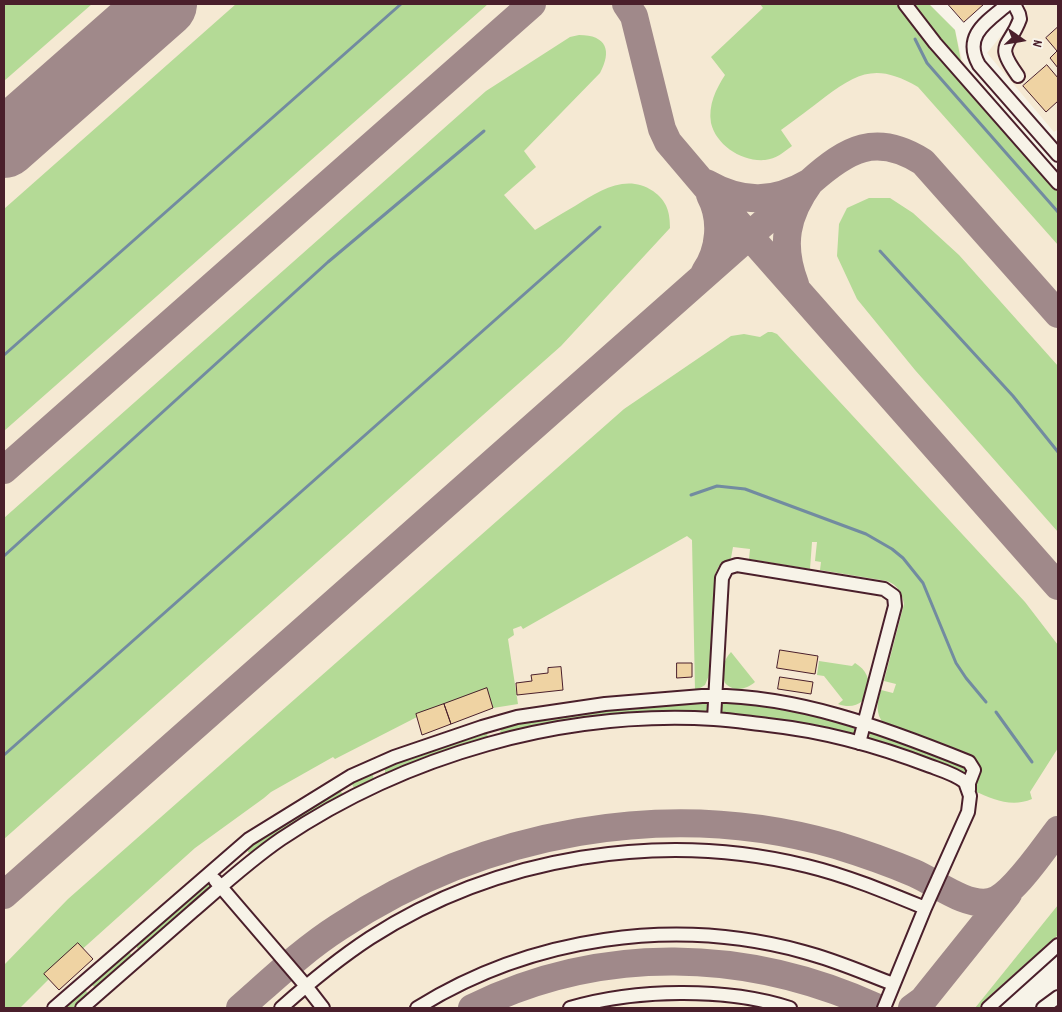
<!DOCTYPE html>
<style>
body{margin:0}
#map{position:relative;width:1062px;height:1012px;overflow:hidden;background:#f7f3e8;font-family:Dekko,sans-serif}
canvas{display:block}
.frame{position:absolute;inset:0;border:5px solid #4a1f2b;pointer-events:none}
.north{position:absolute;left:997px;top:15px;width:50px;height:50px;-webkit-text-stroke:4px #f7f3e8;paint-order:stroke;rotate:103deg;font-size:14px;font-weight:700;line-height:20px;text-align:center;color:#4a1f2b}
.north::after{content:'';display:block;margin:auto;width:18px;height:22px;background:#4a1f2b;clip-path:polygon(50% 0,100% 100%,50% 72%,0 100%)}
</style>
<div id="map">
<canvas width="1062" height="1012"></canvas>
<div class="frame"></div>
<div class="north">N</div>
</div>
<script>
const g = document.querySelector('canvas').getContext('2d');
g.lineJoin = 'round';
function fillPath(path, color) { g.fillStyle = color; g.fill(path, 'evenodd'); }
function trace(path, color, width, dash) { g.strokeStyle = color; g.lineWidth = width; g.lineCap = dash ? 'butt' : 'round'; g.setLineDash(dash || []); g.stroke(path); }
const built = new Path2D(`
 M 4,4 L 929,4 L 955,30 L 962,59 L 968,68 L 1058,171 L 1058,955 L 1007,1001 L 1001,1008 L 4,1008 Z
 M 1027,4 L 1058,4 L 1058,129 L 1054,132 L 987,53 Z`);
const green = new Path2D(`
 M 4,4 L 92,4 L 4,81 Z
 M 236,4 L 488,4 L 4,431 L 4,209 Z
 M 760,4 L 898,4 L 920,35 L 1058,190 L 1058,245 L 918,87 C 878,64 860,71 825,97 C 811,108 796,119 781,130 L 792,146 C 784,152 776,159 765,160 C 742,162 716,145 711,123 C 708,105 716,89 725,75 L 711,57 L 763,8 Z
 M 911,4 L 929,4 L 955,30 L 962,66 Z
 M 579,35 C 607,35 612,51 600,73 L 524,151 L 536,167 L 504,195 L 535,230 C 548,222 561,214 575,206 C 599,191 626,173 653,191 C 667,201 670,212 670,228 L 561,346 L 4,839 L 4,518 L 486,91 L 570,37 Z
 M 869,198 L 890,198 L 913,213 L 959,255 L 1058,366 L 1058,532 L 915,370 L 857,299 L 837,256 L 839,224 L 847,208 Z
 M 768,332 L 772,332 L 777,334 L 1025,602 L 1058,645 L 1058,748 L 1030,792 L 1032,799 C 1011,808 993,799 974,791 L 974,786 L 979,772 L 884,724 C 875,713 877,703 881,690 L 893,693 L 896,684 L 884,681 L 904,604 C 902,593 898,585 887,581 L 820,570 L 821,562 L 815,561 L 817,542 L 812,542 L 810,569 L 749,559 L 750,549 L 733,547 L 731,558 L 719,566 L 715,574 L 710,673 L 705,685 L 695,691 L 692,540 L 687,536 L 523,629 L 521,626 L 513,629 L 514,635 L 508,639 L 518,704 L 493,708 L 486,689 L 417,714 L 417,717 L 335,759 L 333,757 L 271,792 L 264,798 L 195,848 L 49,979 L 20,1008 L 4,1008 L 4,965 L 68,899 L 624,409 L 731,336 L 744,334 L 760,337 Z
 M 731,652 L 755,682 C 747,689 734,693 725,683 C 721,673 723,660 731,652 Z
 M 819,661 L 852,666 L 855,663 C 881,678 868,715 838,704 L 843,700 L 824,676 L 817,675 Z
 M 727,701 C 769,702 811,713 850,725 L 853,727 L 856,732 L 852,736 L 723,715 L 721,712 L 721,706 Z
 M 706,702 L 708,708 L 705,715 L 504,736 L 500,732 L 503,726 L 577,711 Z
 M 487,732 L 488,739 L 387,776 L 385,774 L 385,765 Z
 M 872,732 L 969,766 L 969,776 L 869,740 L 870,733 Z
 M 369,773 L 373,775 L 374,781 L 355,790 L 352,784 L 353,780 Z
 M 338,789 L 343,794 L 343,797 L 253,854 L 248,852 L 247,847 Z
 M 208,883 L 210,884 L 211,889 L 142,950 L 137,948 L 137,942 Z
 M 1058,905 L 1058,935 L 986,999 L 979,1008 L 975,1008 Z
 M 128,951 L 132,955 L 133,958 L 97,989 L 92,985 L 92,983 Z
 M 82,990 L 85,990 L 89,994 L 78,1008 L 60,1008 Z`);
const stream = new Path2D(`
 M 915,39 L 927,63 L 941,79 L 1058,212
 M 880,251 L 1013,396 L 1058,452
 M 4,355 L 401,4
 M 691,495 L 717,486 L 745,489 L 866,534 L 892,549 L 903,558 L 923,583 L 956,663 L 966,678 L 986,702
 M 4,556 L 328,262 L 484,131
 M 996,712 L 1032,762
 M 4,755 L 600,227`);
const taxiway = new Path2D(`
 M 626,4 L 634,16 L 662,129 L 668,142 L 707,188 L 1058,586
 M 706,183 C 743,204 774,203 810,182 C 786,215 780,245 795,284
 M 705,272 C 720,250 723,219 710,195
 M 4,470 L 532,4
 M 4,895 L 810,182 C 847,149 876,132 923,162 L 1058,314
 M 240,1008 C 272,980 303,950 339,927 C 484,831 668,797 836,845 C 862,853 888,862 914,873 C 935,882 966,907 990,902 C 1011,898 1044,848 1058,830
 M 472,1008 C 602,944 747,948 878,1008
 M 912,1008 L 923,1000 L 1008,894`);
const runway = new Path2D(`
 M 4,144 L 163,4`);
const building = new Path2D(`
 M 948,4 L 984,4 L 964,22 Z
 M 1058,27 L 1058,68 L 1050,58 L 1057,51 L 1046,38 Z
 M 1047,65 L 1058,78 L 1058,101 L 1046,112 L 1023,86 Z
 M 780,650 L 818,656 L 815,674 L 777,668 Z
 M 677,663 L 692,663 L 692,677 L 677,678 Z
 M 561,667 L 563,690 L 517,695 L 516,683 L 532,681 L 531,675 L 548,673 L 548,668 Z
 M 780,677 L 813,682 L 811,694 L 778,689 Z
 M 487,688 L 493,708 L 451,724 L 444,704 Z
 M 444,704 L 451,724 L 422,735 L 416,714 Z
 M 78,943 L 93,959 L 59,990 L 44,974 Z`);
const minor = new Path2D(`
 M 905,4 L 935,43 L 1058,183
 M 1008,4 C 988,21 962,35 979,65 L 1058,155
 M 1014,4 L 1019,14 L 1020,19 C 1009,49 994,43 1018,76
 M 714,719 L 722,578 L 727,568 L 737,565 L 884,589 L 894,596 L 895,606 L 859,743
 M 215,880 L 306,986 L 323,1008
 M 54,1008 L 249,839 L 351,776 L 394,757 L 482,727 L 517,717 L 605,704 L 702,696 C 792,693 887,729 969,762 L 974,770 L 969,783 L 969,790
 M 82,1008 C 119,976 156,943 193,911 C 222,886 249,861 281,839 C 406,755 563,710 714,719 C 732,720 750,723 768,725 C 823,731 878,746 930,766 C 941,770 955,774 965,782 L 970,796 L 968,812 L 925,908 L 884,1008
 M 281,1008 C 309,983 338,959 370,938 C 497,856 661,830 807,866 C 848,876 886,892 925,908
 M 417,1008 C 531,937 674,916 804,952 C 835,960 864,973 893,984
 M 570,1008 C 635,989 725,987 790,1008
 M 988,1008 L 1058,945
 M 1043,1008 L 1058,997`);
fillPath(built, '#f5e9d3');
fillPath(green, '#b4da96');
trace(stream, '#728ba0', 3);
trace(taxiway, '#a0898a', 28);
trace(runway, '#a0898a', 68);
fillPath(building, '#efd3a3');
trace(building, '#4a1f2b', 1);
trace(minor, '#4a1f2b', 16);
trace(minor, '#f7f3e8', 12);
</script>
